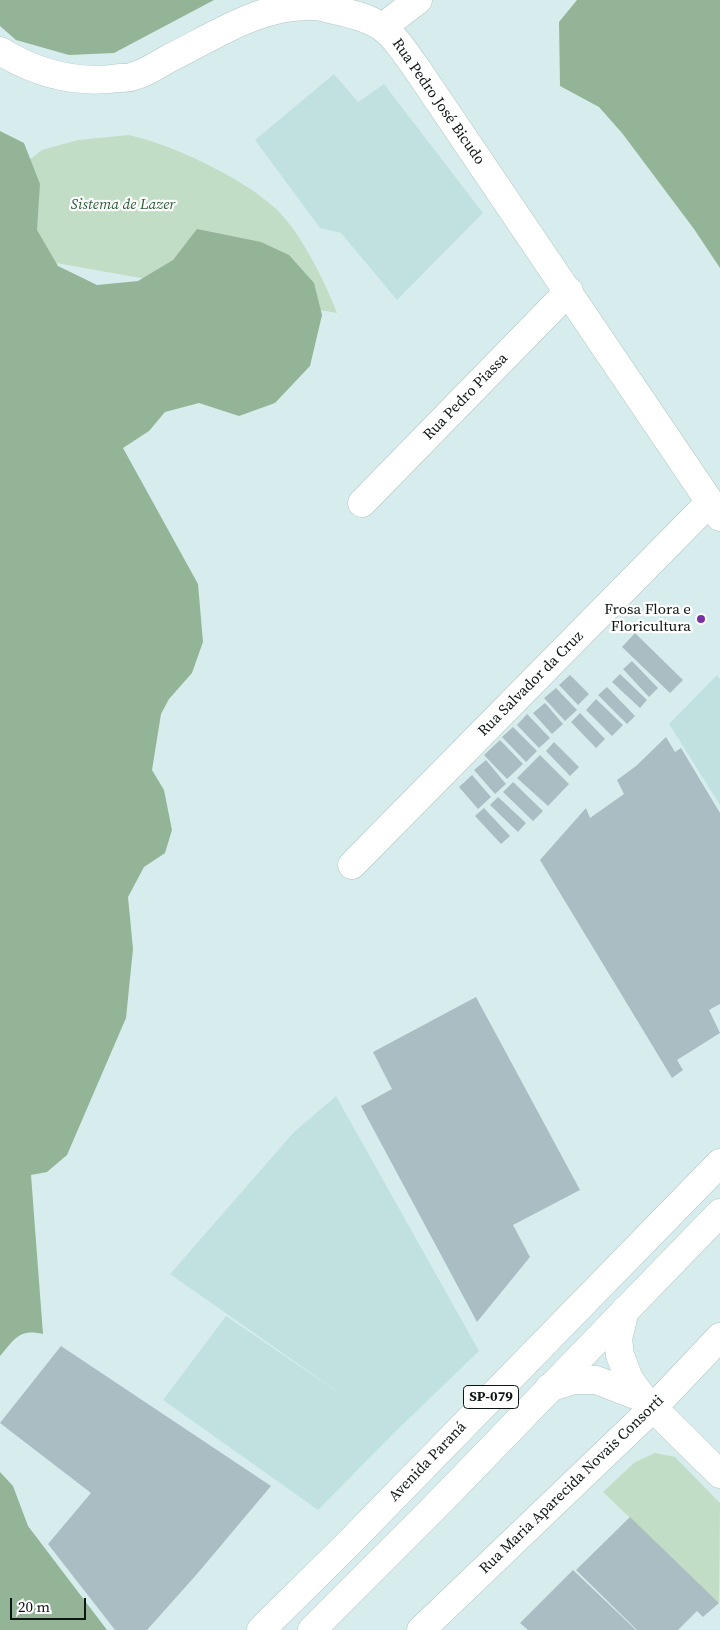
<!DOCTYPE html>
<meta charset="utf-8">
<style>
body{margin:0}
#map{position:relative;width:720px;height:1630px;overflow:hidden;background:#d7eded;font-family:"Source Serif 4",serif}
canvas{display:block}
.scale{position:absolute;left:10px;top:1598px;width:76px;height:22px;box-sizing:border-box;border:2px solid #0f1716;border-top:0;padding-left:6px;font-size:15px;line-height:18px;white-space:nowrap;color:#0f1716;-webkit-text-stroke:4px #fff;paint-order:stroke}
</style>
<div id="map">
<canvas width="720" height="1630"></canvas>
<div class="scale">20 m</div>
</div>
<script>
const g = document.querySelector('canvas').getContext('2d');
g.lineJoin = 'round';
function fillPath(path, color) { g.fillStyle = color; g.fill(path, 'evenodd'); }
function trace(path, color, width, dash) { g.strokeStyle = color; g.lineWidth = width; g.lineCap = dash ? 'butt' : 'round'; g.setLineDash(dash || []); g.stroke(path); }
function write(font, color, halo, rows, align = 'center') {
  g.font = font + ' "Source Serif 4",serif'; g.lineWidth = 4.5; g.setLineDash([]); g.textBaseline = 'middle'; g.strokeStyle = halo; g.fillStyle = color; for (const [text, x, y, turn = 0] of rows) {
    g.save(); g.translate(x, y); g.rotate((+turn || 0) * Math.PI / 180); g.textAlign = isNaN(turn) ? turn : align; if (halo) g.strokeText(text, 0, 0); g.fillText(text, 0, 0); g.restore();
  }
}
const built = new Path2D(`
 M 334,74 L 358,102 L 384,84 L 483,213 L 397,300 L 341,233 L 320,228 L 255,140 Z
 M 717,675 L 720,679 L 720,805 L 669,724 Z
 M 336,1096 L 479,1351 L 395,1432 L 318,1510 L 163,1400 L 226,1316 L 348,1399 L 170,1274 L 294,1132 Z`);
const green = new Path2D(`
 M 129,135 C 173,145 241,177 275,208 C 300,231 325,281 337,313 L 0,253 L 11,174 L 42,150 L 78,140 Z
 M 655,1453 L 675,1457 L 720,1503 L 719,1603 L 603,1492 L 635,1462 Z`);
const forest = new Path2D(`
 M 0,0 L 214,0 L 114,53 L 69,55 L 16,40 L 0,26 Z
 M 577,0 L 720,0 L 720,268 L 694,229 L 622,133 L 599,107 L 560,86 L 559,22 Z
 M 0,131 L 24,143 L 40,184 L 37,230 L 58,266 L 97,285 L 138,281 L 173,260 L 197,229 L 261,242 L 289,255 L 314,283 L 322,315 L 310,366 L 275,403 L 239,416 L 199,403 L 165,412 L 149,431 L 123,448 L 198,584 L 203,642 L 192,673 L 169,699 L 161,714 L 152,770 L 164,790 L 172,830 L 165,853 L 144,867 L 128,897 L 133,949 L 126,1018 L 67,1155 L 47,1172 L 31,1175 L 43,1334 C 19,1328 14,1340 0,1356 Z
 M 0,1472 L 13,1486 L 28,1526 L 107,1630 L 0,1630 Z`);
const building = new Path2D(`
 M 635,633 L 683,680 L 670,693 L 622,647 Z
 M 632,661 L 658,688 L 649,697 L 623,669 Z
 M 620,674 L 647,700 L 640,708 L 612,682 Z
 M 570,675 L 589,694 L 578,705 L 559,685 Z
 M 607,687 L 635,716 L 627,724 L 598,695 Z
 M 556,688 L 577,710 L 565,721 L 544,698 Z
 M 596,699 L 623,725 L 612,736 L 586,710 Z
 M 545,703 L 563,724 L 552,734 L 533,713 Z
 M 580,713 L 605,739 L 596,748 L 571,722 Z
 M 527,714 L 550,738 L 539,748 L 517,725 Z
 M 513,727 L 537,751 L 526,762 L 502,737 Z
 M 666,737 L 675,752 L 681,748 L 720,813 L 720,1004 L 709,1010 L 720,1033 L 677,1060 L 683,1070 L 672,1078 L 540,860 L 586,808 L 590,818 L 624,794 L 617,780 L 636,766 Z
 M 500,740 L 523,764 L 507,779 L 484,755 Z
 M 554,742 L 579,767 L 570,776 L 546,751 Z
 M 540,755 L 569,784 L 548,806 L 517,778 Z
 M 486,760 L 506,784 L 495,794 L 474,770 Z
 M 472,775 L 491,797 L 478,809 L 459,787 Z
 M 513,782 L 543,811 L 533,821 L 503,792 Z
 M 498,797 L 526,823 L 518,832 L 490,805 Z
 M 484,808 L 510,836 L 501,844 L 475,816 Z
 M 476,997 L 580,1190 L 513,1225 L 530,1257 L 477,1322 L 361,1106 L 392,1089 L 373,1052 Z
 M 61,1346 L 271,1486 L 197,1574 L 147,1630 L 115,1630 L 48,1544 L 91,1493 L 0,1423 Z
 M 630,1517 L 719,1603 L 703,1617 L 697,1611 L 678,1630 L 637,1630 L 576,1570 Z
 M 573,1570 L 636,1630 L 528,1630 L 520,1623 Z`);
const minor = new Path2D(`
 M 383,27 L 418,0
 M 0,51 C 36,73 77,84 119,78 C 124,78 130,78 134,76 C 146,73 157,65 168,59 C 213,37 260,4 312,6 C 319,6 327,8 334,10 C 383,20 389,29 417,69 L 720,517
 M 362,503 L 569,291
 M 352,865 L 710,502
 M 625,1310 L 618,1339 L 620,1355 L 629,1379 L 643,1398 L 720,1474
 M 549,1388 L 574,1380 L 596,1380 L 643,1398
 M 421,1630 L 653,1408 L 720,1337`);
const major = new Path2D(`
 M 261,1630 L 349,1543 L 720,1163
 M 312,1630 L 432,1510 L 720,1213`);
const markers = [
 [701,619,5,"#7a30a2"]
];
const shields = [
 [491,1397,55]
];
const shieldNames = [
 ["SP-079",491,1397]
];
const streetNames = [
 ["Rua Pedro José Bicudo",438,102,55],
 ["Rua Pedro Piassa",466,397,-46],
 ["Rua Salvador da Cruz",531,684,-45],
 ["Avenida Paraná",428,1462,-46],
 ["Rua Maria Aparecida Novais Consorti",572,1485,-44]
];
const parkNames = [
 ["Sistema de Lazer",123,205]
];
const poiNames = [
 ["Frosa Flora e",691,610],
 ["Floricultura",691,627]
];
fillPath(built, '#c1e1e1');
fillPath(green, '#c2ddc5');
fillPath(forest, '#93b497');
fillPath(building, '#a9bdc3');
trace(minor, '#afc5c5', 29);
trace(major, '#afc5c5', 29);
trace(minor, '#fff', 28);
trace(major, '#fff', 28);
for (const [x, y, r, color] of markers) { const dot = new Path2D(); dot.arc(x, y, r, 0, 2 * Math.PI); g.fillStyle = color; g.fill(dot); trace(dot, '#fff', 2); }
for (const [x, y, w] of shields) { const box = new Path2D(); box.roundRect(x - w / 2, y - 11.5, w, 23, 4); g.fillStyle = '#fff'; g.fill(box); trace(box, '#0f1716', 1); }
write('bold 14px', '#0f1716', null, shieldNames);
write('15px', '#0f1716', '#fff', streetNames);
write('italic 15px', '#2b5d35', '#fff', parkNames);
write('15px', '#0f1716', '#fff', poiNames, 'right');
</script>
